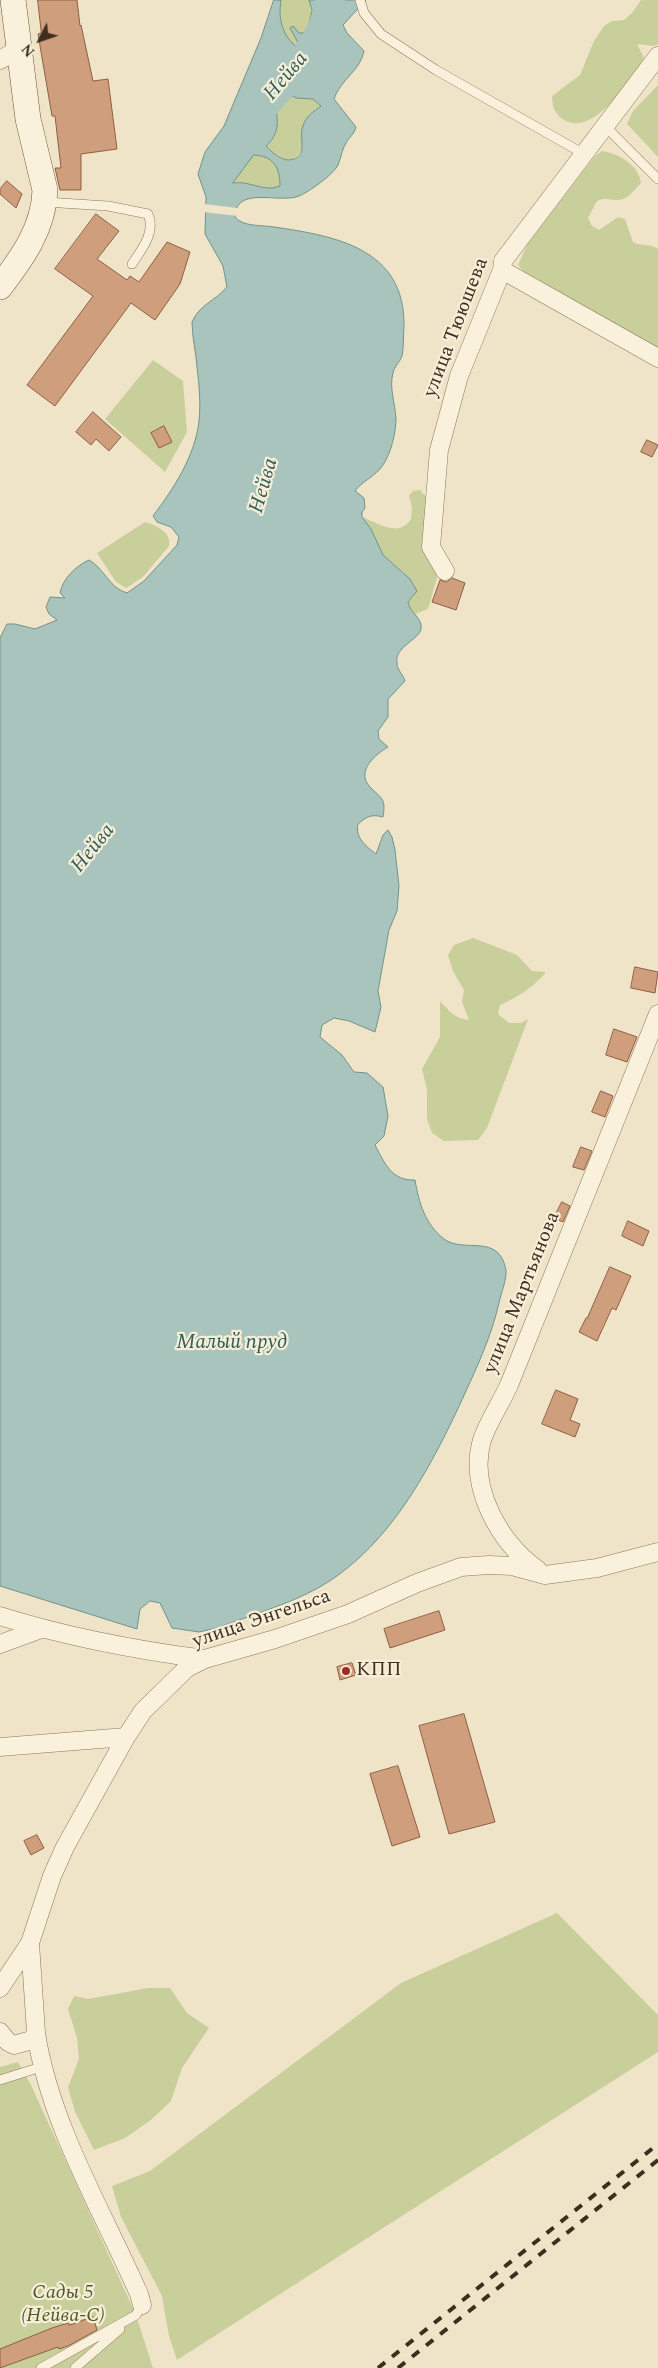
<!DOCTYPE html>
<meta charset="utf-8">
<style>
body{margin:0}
#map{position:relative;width:658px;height:2368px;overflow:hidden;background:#f0e4c8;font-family:Spectral,serif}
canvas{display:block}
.north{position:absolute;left:15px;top:15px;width:50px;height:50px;-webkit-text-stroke:4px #f7eed8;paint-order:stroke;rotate:229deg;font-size:14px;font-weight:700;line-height:20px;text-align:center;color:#3d2e20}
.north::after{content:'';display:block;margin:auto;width:18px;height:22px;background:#3d2e20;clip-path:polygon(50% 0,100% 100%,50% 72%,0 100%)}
</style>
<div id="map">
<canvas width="658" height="2368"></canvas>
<div class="north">N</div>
</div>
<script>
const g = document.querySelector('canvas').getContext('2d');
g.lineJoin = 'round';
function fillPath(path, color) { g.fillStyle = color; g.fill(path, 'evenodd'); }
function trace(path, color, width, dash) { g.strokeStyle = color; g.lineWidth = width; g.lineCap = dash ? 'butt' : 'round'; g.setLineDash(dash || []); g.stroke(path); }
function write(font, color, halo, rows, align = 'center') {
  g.font = font + ' Spectral,serif'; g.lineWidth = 4.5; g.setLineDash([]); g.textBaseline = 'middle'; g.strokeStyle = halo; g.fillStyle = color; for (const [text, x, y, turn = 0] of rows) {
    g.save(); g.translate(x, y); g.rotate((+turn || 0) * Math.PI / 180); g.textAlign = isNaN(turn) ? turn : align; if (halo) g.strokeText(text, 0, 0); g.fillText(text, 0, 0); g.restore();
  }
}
const green = new Path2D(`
 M 281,0 L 309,0 C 312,11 312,22 307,33 L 299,33 L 296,36 L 301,49 C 281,44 279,17 281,0 Z
 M 641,0 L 658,0 L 658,44 L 654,46 L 637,44 L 644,58 C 632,79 595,135 566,121 C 556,116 552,108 552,96 L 580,75 L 594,41 L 604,26 L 612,21 L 624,20 L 632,13 Z
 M 658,85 L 658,157 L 627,124 L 633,111 Z
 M 289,94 L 296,98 L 313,99 L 321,106 L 313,112 L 302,129 C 307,161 288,170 266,146 C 279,134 279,121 275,106 L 264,97 Z
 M 602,151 C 618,153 639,165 641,183 C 634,190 628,200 618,200 C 609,200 606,197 597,201 L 588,218 L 592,226 L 599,230 L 618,217 L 625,219 L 633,242 C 641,247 650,243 658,249 L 658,349 L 523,271 L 518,265 L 527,245 L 595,156 Z
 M 254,155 C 275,156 280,168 280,186 C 263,193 250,179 233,183 Z
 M 153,360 L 183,381 L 187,432 L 165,472 L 105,419 Z
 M 420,490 L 429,500 L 437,578 L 428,609 L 415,614 L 409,608 L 408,602 L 414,596 L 403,572 L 383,555 L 362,517 C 378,523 399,538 411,519 L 412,508 L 409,495 L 413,491 Z
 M 145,522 C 157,526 172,532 169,546 L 143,577 L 126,588 L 116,582 L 97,553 Z
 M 473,938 L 517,955 L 532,971 L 546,972 C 534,987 518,997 500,1005 L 498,1014 L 509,1023 L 521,1023 L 528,1019 L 487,1128 L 478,1140 L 444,1141 L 432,1133 L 427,1119 L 427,1090 L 422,1069 L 440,1037 L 440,1001 C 449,1011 456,1019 469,1020 L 462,1002 L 464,990 L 453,971 L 448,955 L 454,945 Z
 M 557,1913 L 658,2015 L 658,2052 L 177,2360 L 169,2336 L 162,2296 L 121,2217 L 112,2186 L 150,2171 L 401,1983 Z
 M 148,1988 L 170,1988 L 187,2013 L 209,2028 L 182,2068 L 171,2101 L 151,2120 L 125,2138 L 94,2150 L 75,2112 L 68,2087 L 79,2059 L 77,2038 L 68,2009 L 74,1996 L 88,1999 Z
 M 18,2062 L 31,2085 L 136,2315 L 153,2368 L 0,2368 L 0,2067 Z`);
const water = new Path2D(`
 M 274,0 L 281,0 C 278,20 282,36 299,49 L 301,48 L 290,28 L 293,26 L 299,33 L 307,33 L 312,10 L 309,0 L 366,0 L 343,25 L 347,33 L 364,51 C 361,70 340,80 334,99 L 356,127 C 354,135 349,137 346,143 C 342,149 341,158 338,165 C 334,174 309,192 299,196 C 280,204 235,185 235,217 C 243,227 262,225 274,227 C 335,236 405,248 404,326 C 403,335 404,347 402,356 C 400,362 394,367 393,373 C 389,387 395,403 396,418 C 396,433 391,453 383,465 C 375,477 362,481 355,491 L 364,498 L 365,508 L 362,512 L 362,517 L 371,529 L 383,555 L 410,579 L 417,591 L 408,602 C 409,612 423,618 421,629 C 419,640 394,647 397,663 C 397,670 403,674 405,681 L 388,699 L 388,717 L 378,731 L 379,739 L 388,747 C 376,754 355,771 370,787 C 382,799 386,798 383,817 C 372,814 367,816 358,824 C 355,838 366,846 376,854 L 383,835 L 388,830 L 392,837 L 395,850 L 399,886 L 397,911 L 389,930 L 378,991 L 381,1007 L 375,1032 L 349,1021 L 334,1018 L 322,1025 L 320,1037 L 342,1055 L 354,1072 L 367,1073 L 383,1087 L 388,1116 L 384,1136 L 375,1145 C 385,1164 392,1181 415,1180 C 419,1203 425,1224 444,1239 C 464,1254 499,1232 506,1270 C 507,1279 501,1293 499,1303 C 491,1338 476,1369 461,1402 C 432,1464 397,1531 341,1573 C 306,1600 259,1612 217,1628 L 199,1632 L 172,1628 L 160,1603 L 150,1601 L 140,1609 L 137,1629 L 0,1586 L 0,638 L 7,624 L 15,624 L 35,629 L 57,620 L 49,614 L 46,607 L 50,597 L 65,598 L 60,593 C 63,578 76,566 89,560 C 105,569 109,588 127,593 L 144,581 L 177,545 L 179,537 L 171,527 L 157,522 L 153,516 C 174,488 195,456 199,421 C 201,403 199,385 197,367 C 196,352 192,337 192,322 C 200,304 214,302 227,287 L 223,266 L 205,234 L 206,197 L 198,174 L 205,152 L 224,126 L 261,38 ZM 289,94 L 296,98 L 313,99 L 321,106 C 313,112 306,116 303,126 C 298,138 310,158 289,160 C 280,160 272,152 266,146 C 279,134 279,122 275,106 L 265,97 ZM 254,155 C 274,156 280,168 280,186 C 263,193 251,180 233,183 Z`);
const pier = new Path2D(`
 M 204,204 L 237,208 L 238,216 L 203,212 Z`);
const river = new Path2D(`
 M 241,132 C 271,93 326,50 330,0`);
const building = new Path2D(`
 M 38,0 L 77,0 L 80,26 L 81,25 L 93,81 L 108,79 L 117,149 L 81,154 L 81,190 L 60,190 L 55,168 L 61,168 L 55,116 L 52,116 L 38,34 L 41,33 Z
 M 7,181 L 22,194 L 16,208 L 0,194 L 0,189 Z
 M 96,214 L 119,231 L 97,259 L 127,280 L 130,276 L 139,282 L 167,242 L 190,252 L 180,284 L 155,320 L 131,303 L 55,406 L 27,385 L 93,296 L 55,269 Z
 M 93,412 L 121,437 L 109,451 L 96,439 L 91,445 L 76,432 Z
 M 164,426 L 172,442 L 159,448 L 151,433 Z
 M 647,440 L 658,445 L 652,457 L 641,452 Z
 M 452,578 L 465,583 L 456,610 L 432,602 L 440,580 L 446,582 Z
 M 635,967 L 658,972 L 655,993 L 631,988 Z
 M 614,1029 L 637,1037 L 627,1062 L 606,1055 Z
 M 601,1091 L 613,1096 L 605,1117 L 592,1112 Z
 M 581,1147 L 592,1151 L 584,1170 L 573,1167 Z
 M 562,1202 L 570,1206 L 563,1222 L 554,1218 Z
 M 628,1221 L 649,1231 L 643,1246 L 622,1236 Z
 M 610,1267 L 631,1276 L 616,1310 L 612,1308 L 597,1341 L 579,1332 L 586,1318 L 587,1318 Z
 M 556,1390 L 578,1399 L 570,1420 L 580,1424 L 575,1437 L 542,1424 Z
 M 439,1611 L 445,1630 L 390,1648 L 384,1629 Z
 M 352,1663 L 356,1675 L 340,1680 L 337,1667 Z
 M 464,1714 L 495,1822 L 449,1834 L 419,1726 Z
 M 398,1766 L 420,1837 L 392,1846 L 370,1774 Z
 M 37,1835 L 44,1848 L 31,1855 L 24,1841 Z
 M 93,2317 L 97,2330 L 68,2346 L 59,2349 L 58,2347 L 0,2368 L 0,2349 L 52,2328 L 68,2323 L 69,2325 Z`);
const lane = new Path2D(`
 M 360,0 L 364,13 L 381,34 L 436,70 L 584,154
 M 605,126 L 658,179
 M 45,202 L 108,206 L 148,214 C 156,232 142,249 132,264
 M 0,2080 L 41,2067
 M 41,2368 L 136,2315 L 142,2305
 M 75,2368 L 120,2329`);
const street = new Path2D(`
 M 0,60 L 20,48
 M 502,270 L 658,358
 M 445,571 L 431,547 L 439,450 L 459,376 L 502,270 L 503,261 L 658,56
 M 538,1570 C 500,1543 468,1488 482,1440 C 488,1422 501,1403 509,1385 L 658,1014
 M 0,1616 C 67,1637 136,1650 205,1659
 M 0,1644 L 41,1629
 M 0,1747 L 126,1737
 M 0,1988 L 30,1943 L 52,1876 L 65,1847 L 126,1737 L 143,1711 L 187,1668 L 205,1659 L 275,1639 L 348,1614 L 417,1583 L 461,1567 L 489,1565 L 512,1566 L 545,1575 L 597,1568 L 658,1552
 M 0,2032 L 8,2042 L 14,2045 L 32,2040 L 36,2033 L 30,1943
 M 36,2033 C 50,2124 102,2210 139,2294 L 142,2305`);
const secondary = new Path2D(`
 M 0,287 C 22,258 44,228 45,190 L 28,119 L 13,0`);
const rail = new Path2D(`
 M 378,2368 L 658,2144
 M 398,2368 L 658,2160`);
const markers = [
 [346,1671,5,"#9e2a2b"]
];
const streetNames = [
 ["улица Тююшева",457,328,-69],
 ["улица Мартьянова",523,1293,-68],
 ["улица Энгельса",262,1620,-19]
];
const poiNames = [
 ["КПП",356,1671]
];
const parkNames = [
 ["Сады 5",63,2294],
 ["(Нейва-С)",63,2317]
];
const waterNames = [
 ["Нейва",287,77,-50],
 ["Нейва",265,486,-74],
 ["Нейва",94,849,-51],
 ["Малый пруд",232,1344]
];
fillPath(green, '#c9cf9b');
fillPath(water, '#a9c4bc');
trace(water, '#6f938a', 1);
fillPath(pier, '#f0e4c8');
trace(river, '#a9c4bc', 30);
fillPath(building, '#cf9f7d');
trace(building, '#8d5f41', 1);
trace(lane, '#8d765c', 10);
trace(street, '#8d765c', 19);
trace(secondary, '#6f573f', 26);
trace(lane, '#faf1dc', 9);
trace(street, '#faf1dc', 18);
trace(secondary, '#faf1dc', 25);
trace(rail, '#3d2e20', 4, [9, 9]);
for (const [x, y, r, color] of markers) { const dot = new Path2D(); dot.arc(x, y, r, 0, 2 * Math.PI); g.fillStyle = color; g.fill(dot); trace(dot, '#f7eed8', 2); }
write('20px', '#3d2e20', '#f7eed8', streetNames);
write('20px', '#3d2e20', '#f7eed8', poiNames, 'left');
write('italic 20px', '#4d5a26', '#f7eed8', parkNames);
write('italic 21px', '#2f5d5a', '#f7eed8', waterNames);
</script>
